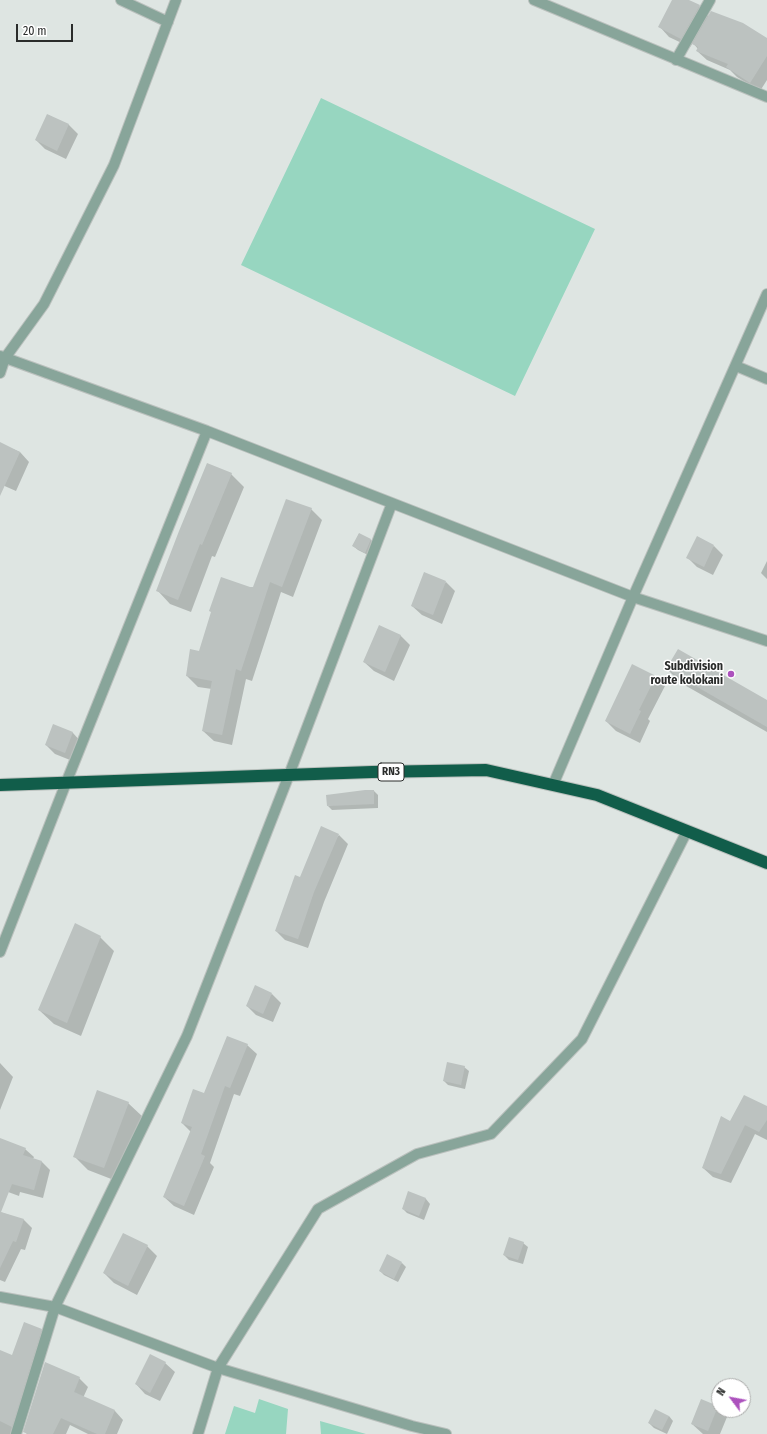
<!DOCTYPE html>
<style>
body{margin:0}
#map{position:relative;width:767px;height:1434px;overflow:hidden;background:#dee5e2;font-family:"Fira Sans Condensed",sans-serif}
canvas{display:block}
.north{position:absolute;left:711px;top:1378px;width:40px;height:40px;box-sizing:border-box;background:#fff;border:1px solid #aaabaa;border-radius:50%;rotate:302deg;font-size:11px;font-weight:700;line-height:16px;text-align:center;color:#2a2c2b}
.north::after{content:'';display:block;margin:auto;width:14px;height:18px;background:#ac51bd;clip-path:polygon(50% 0,100% 100%,50% 72%,0 100%)}
.scale{position:absolute;left:16px;top:24px;width:57px;height:18px;box-sizing:border-box;border:2px solid #2a2c2b;border-top:0;padding-left:5px;font-size:12px;line-height:14px;white-space:nowrap;color:#2a2c2b;-webkit-text-stroke:3px #fff;paint-order:stroke}
</style>
<div id="map">
<canvas width="767" height="1434"></canvas>
<div class="north">N</div>
<div class="scale">20 m</div>
</div>
<script>
const g = document.querySelector('canvas').getContext('2d');
g.lineJoin = 'round';
function fillPath(path, color) { g.fillStyle = color; g.fill(path, 'evenodd'); }
function trace(path, color, width, dash) { g.strokeStyle = color; g.lineWidth = width; g.lineCap = dash ? 'butt' : 'round'; g.setLineDash(dash || []); g.stroke(path); }
function write(font, color, halo, rows, align = 'center') {
  g.font = font + ' "Fira Sans Condensed",sans-serif'; g.lineWidth = 3; g.setLineDash([]); g.textBaseline = 'middle'; g.strokeStyle = halo; g.fillStyle = color; for (const [text, x, y, turn = 0] of rows) {
    g.save(); g.translate(x, y); g.rotate((+turn || 0) * Math.PI / 180); g.textAlign = isNaN(turn) ? turn : align; if (halo) g.strokeText(text, 0, 0); g.fillText(text, 0, 0); g.restore();
  }
}
const green = new Path2D(`
 M 321,98 L 595,229 L 515,396 L 241,265 Z
 M 259,1399 L 288,1409 L 286,1434 L 225,1434 L 234,1406 L 255,1413 Z
 M 320,1421 L 366,1434 L 321,1434 Z`);
const shadow = new Path2D(`
 M 673,0 L 687,0 L 699,6 L 709,16 L 767,39 L 767,80 L 760,91 L 737,77 L 730,70 L 707,60 L 697,51 L 698,49 L 693,43 L 690,47 L 669,37 L 660,27 Z
 M 48,115 L 69,125 L 78,134 L 66,159 L 45,149 L 36,140 Z
 M 1,444 L 20,452 L 29,462 L 16,491 L 0,484 Z
 M 231,474 L 244,487 L 215,557 L 212,556 L 191,612 L 170,604 L 158,591 Z
 M 311,509 L 322,520 L 293,597 L 281,592 L 252,681 L 246,679 L 232,745 L 214,741 L 203,731 L 212,689 L 198,687 L 187,676 L 200,652 L 253,588 Z
 M 359,534 L 371,540 L 375,544 L 370,556 L 358,550 L 353,546 Z
 M 714,546 L 723,555 L 713,575 L 697,567 L 688,558 Z
 M 767,561 L 767,579 L 761,573 Z
 M 446,582 L 455,591 L 442,624 L 422,615 L 412,606 Z
 M 400,635 L 410,645 L 394,681 L 374,671 L 364,662 Z
 M 667,669 L 767,701 L 767,732 L 681,683 Z
 M 656,677 L 665,686 L 648,719 L 650,721 L 640,743 L 616,731 L 606,721 Z
 M 54,726 L 73,733 L 82,743 L 75,762 L 55,754 L 46,745 Z
 M 374,791 L 378,795 L 378,808 L 332,810 L 328,806 Z
 M 339,835 L 348,844 L 324,902 L 308,948 L 285,940 L 276,931 L 300,878 Z
 M 100,937 L 114,951 L 81,1036 L 54,1024 L 39,1010 Z
 M 272,994 L 281,1003 L 273,1022 L 256,1015 L 247,1006 Z
 M 247,1045 L 257,1054 L 240,1096 L 234,1094 L 210,1163 L 214,1167 L 194,1215 L 174,1206 L 164,1197 L 191,1132 L 182,1123 L 204,1094 Z
 M 0,1063 L 13,1077 L 0,1110 Z
 M 464,1067 L 469,1071 L 465,1089 L 448,1085 L 444,1081 Z
 M 128,1103 L 143,1117 L 119,1182 L 88,1170 L 74,1156 Z
 M 767,1107 L 767,1140 L 755,1134 L 731,1183 L 713,1177 L 703,1168 L 731,1122 Z
 M 0,1141 L 25,1149 L 34,1157 L 33,1159 L 42,1162 L 50,1170 L 43,1198 L 20,1192 L 19,1196 L 0,1189 Z
 M 409,1193 L 426,1199 L 430,1204 L 424,1220 L 407,1213 L 403,1209 Z
 M 0,1212 L 24,1220 L 32,1228 L 25,1250 L 21,1249 L 5,1282 L 0,1280 Z
 M 124,1234 L 147,1246 L 157,1256 L 137,1295 L 114,1283 L 104,1273 Z
 M 523,1243 L 528,1247 L 523,1264 L 509,1260 L 504,1255 Z
 M 402,1263 L 406,1267 L 398,1282 L 384,1275 L 380,1271 Z
 M 41,1330 L 50,1338 L 15,1434 L 0,1434 L 0,1351 L 12,1356 Z
 M 165,1363 L 175,1372 L 160,1401 L 145,1394 L 136,1384 Z
 M 79,1378 L 88,1387 L 83,1398 L 115,1411 L 123,1420 L 117,1434 L 88,1434 L 70,1425 L 66,1434 L 27,1434 L 25,1432 Z
 M 702,1401 L 718,1407 L 719,1410 L 727,1417 L 720,1434 L 703,1434 L 692,1424 Z
 M 669,1416 L 673,1421 L 667,1434 L 654,1428 L 649,1423 Z`);
const building = new Path2D(`
 M 672,0 L 689,0 L 700,5 L 681,39 L 658,27 Z
 M 711,11 L 743,23 L 767,38 L 767,56 L 750,83 L 726,67 L 728,64 L 696,51 L 698,47 L 692,44 Z
 M 47,114 L 69,124 L 57,151 L 35,140 Z
 M 0,442 L 20,452 L 0,496 Z
 M 207,463 L 232,473 L 202,545 L 200,544 L 178,600 L 156,591 L 179,531 Z
 M 286,499 L 312,508 L 282,587 L 270,582 L 241,671 L 236,669 L 222,735 L 202,731 L 212,681 L 186,676 L 190,649 L 199,651 L 211,612 L 209,611 L 221,577 L 250,587 L 253,587 Z
 M 359,533 L 371,539 L 365,553 L 352,546 Z
 M 697,536 L 714,545 L 704,567 L 686,558 Z
 M 424,572 L 446,581 L 433,615 L 411,606 Z
 M 379,625 L 401,635 L 385,672 L 363,662 Z
 M 678,649 L 767,700 L 767,727 L 666,669 Z
 M 632,664 L 656,676 L 639,710 L 641,711 L 630,734 L 605,721 Z
 M 53,724 L 73,732 L 65,753 L 45,745 Z
 M 365,790 L 374,790 L 374,804 L 327,806 L 326,795 Z
 M 321,826 L 339,834 L 314,892 L 298,939 L 275,931 L 295,875 L 300,877 Z
 M 75,923 L 101,936 L 67,1023 L 38,1010 Z
 M 255,985 L 272,993 L 263,1014 L 246,1006 Z
 M 227,1036 L 248,1044 L 230,1088 L 225,1086 L 201,1154 L 205,1156 L 184,1206 L 163,1197 L 192,1127 L 181,1123 L 193,1089 L 204,1093 Z
 M 447,1062 L 465,1066 L 461,1085 L 443,1081 Z
 M 97,1090 L 129,1102 L 104,1168 L 73,1157 Z
 M 744,1095 L 767,1106 L 767,1120 L 759,1132 L 745,1125 L 721,1174 L 702,1168 L 721,1116 L 730,1121 Z
 M 0,1138 L 26,1148 L 23,1155 L 42,1161 L 34,1190 L 12,1184 L 1,1212 L 24,1219 L 16,1242 L 13,1241 L 0,1268 Z
 M 408,1191 L 426,1198 L 419,1216 L 402,1209 Z
 M 123,1233 L 148,1245 L 128,1286 L 103,1273 Z
 M 509,1237 L 524,1242 L 518,1260 L 503,1255 Z
 M 387,1254 L 402,1262 L 394,1279 L 379,1271 Z
 M 24,1322 L 42,1329 L 12,1427 L 0,1421 L 0,1350 L 12,1355 Z
 M 150,1354 L 166,1362 L 150,1393 L 135,1384 Z
 M 45,1362 L 80,1377 L 74,1392 L 115,1410 L 105,1434 L 97,1434 L 61,1418 L 53,1434 L 28,1434 L 23,1432 Z
 M 701,1399 L 718,1406 L 708,1431 L 691,1424 Z
 M 655,1409 L 669,1416 L 662,1430 L 648,1423 Z`);
const minor = new Path2D(`
 M 121,0 L 168,22
 M 534,0 L 767,97
 M 676,60 L 710,0
 M 0,356 L 207,431 L 633,597 L 767,641
 M 736,366 L 767,379
 M 0,373 L 5,358 L 44,304 L 114,165 L 176,0
 M 553,785 L 633,597 L 767,294
 M 0,952 L 66,783 L 207,431
 M 0,1297 L 55,1307 L 218,1368 L 412,1426 L 446,1434
 M 16,1434 L 55,1307 L 187,1036 L 289,775 L 392,503
 M 198,1434 L 218,1368 L 318,1209 L 417,1154 L 491,1134 L 582,1039 L 687,831`);
const highway = new Path2D(`
 M 0,785 L 372,772 L 486,770 L 597,795 L 767,863`);
const markers = [
 [731,674,4,"#ac51bd"]
];
const shields = [
 [391,772,26]
];
const shieldNames = [
 ["RN3",391,772]
];
const poiNames = [
 ["Subdivision",723,667],
 ["route kolokani",723,681]
];
fillPath(green, '#97d6c0');
fillPath(shadow, '#0003');
fillPath(building, '#bcc2c0');
trace(minor, '#bac0bd', 12);
trace(highway, '#bac0bd', 14);
trace(minor, '#88a59a', 10);
trace(highway, '#115d4a', 12);
for (const [x, y, r, color] of markers) { const dot = new Path2D(); dot.arc(x, y, r, 0, 2 * Math.PI); g.fillStyle = color; g.fill(dot); trace(dot, '#fff', 1.5); }
for (const [x, y, w] of shields) { const box = new Path2D(); box.roundRect(x - w / 2, y - 9, w, 18, 3); g.fillStyle = '#fff'; g.fill(box); trace(box, '#2a2c2b', 1); }
write('bold 11px', '#2a2c2b', null, shieldNames);
write('bold 12px', '#2a2c2b', '#fff', poiNames, 'right');
</script>
